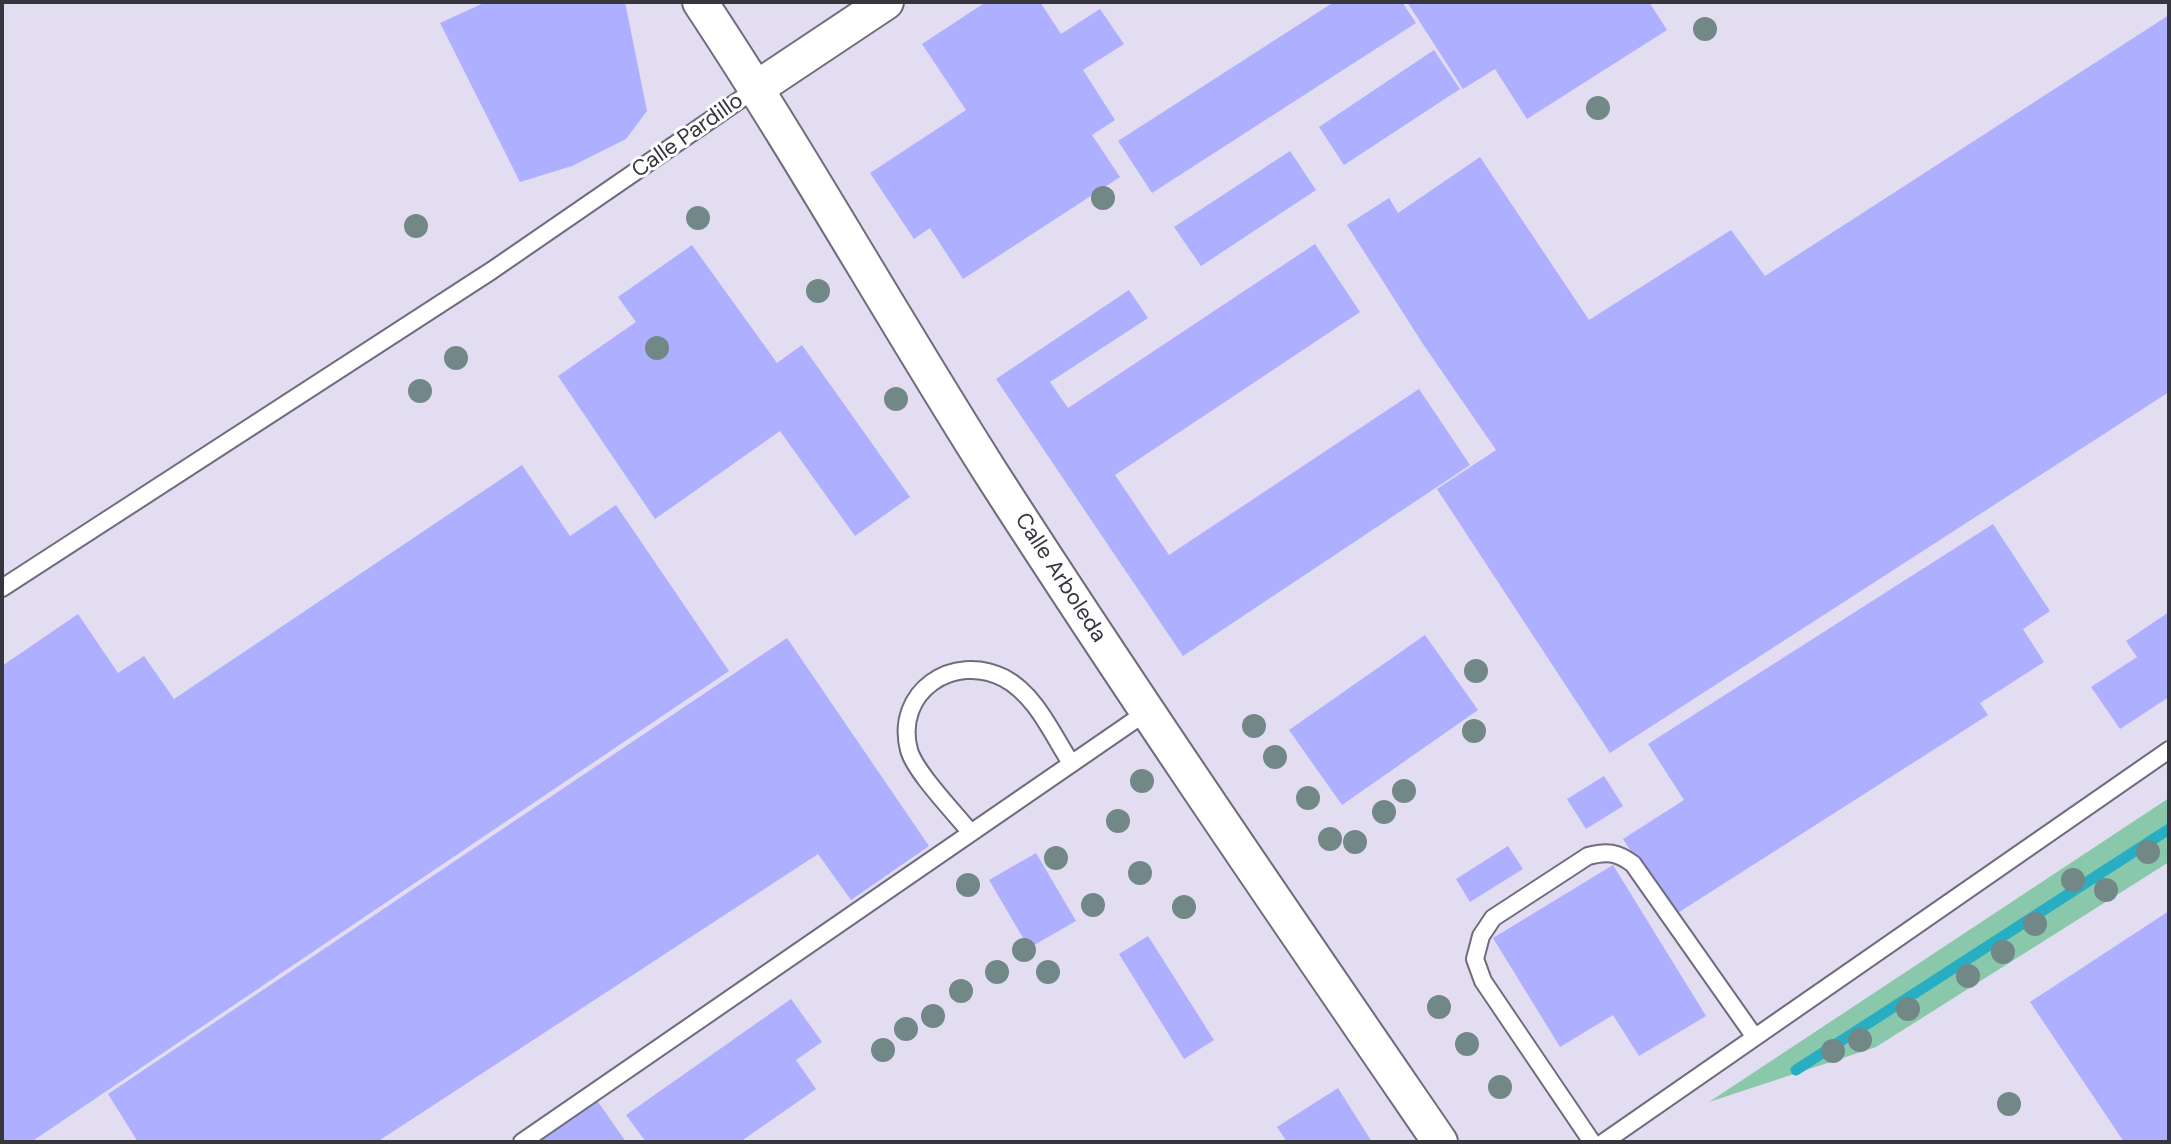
<!DOCTYPE html>
<style>
body{margin:0}
#map{position:relative;width:2171px;height:1144px;overflow:hidden;background:#e2ddf0;font-family:"DM Sans",sans-serif}
canvas{display:block}
.frame{position:absolute;inset:0;border:4px solid #37353d;pointer-events:none}
</style>
<div id="map">
<canvas width="2171" height="1144"></canvas>
<div class="frame"></div>
</div>
<script>
const g = document.querySelector('canvas').getContext('2d');
g.lineJoin = 'round';
function fillPath(path, color) { g.fillStyle = color; g.fill(path, 'evenodd'); }
function trace(path, color, width, dash) { g.strokeStyle = color; g.lineWidth = width; g.lineCap = dash ? 'butt' : 'round'; g.setLineDash(dash || []); g.stroke(path); }
function write(font, color, halo, rows, align = 'center') {
  g.font = font + ' "DM Sans",sans-serif'; g.lineWidth = 6; g.setLineDash([]); g.textBaseline = 'middle'; g.strokeStyle = halo; g.fillStyle = color; for (const [text, x, y, turn = 0] of rows) {
    g.save(); g.translate(x, y); g.rotate((+turn || 0) * Math.PI / 180); g.textAlign = isNaN(turn) ? turn : align; if (halo) g.strokeText(text, 0, 0); g.fillText(text, 0, 0); g.restore();
  }
}
const green = new Path2D(`
 M 2169,798 L 2169,862 L 1876,1047 L 1709,1102 Z`);
const stream = new Path2D(`
 M 1796,1070 L 2169,829`);
const building = new Path2D(`
 M 486,2 L 625,2 L 647,111 L 626,139 L 572,166 L 520,182 L 440,23 Z
 M 986,2 L 1040,2 L 1061,34 L 1100,9 L 1124,44 L 1083,70 L 1115,120 L 1092,135 L 1120,177 L 963,279 L 930,228 L 914,239 L 870,173 L 966,110 L 922,44 Z
 M 1334,2 L 1402,2 L 1416,23 L 1152,193 L 1118,141 Z
 M 1407,2 L 1649,2 L 1667,30 L 1527,119 L 1495,69 L 1463,89 Z
 M 2169,15 L 2169,392 L 1610,753 L 1437,489 L 1496,450 L 1423,344 L 1347,225 L 1389,198 L 1398,213 L 1480,157 L 1589,320 L 1731,230 L 1765,276 Z
 M 1434,50 L 1460,89 L 1344,165 L 1319,127 Z
 M 1290,151 L 1316,190 L 1201,266 L 1174,227 Z
 M 1315,244 L 1360,312 L 1115,475 L 1169,555 L 1419,389 L 1470,465 L 1183,656 L 996,379 L 1129,290 L 1148,318 L 1050,382 L 1068,408 Z
 M 692,245 L 777,363 L 802,345 L 910,497 L 855,536 L 780,431 L 655,519 L 558,376 L 636,322 L 618,297 Z
 M 522,465 L 570,536 L 616,505 L 729,671 L 31,1142 L 2,1142 L 2,666 L 78,614 L 118,673 L 144,656 L 174,699 Z
 M 1993,524 L 2050,611 L 2023,629 L 2044,662 L 1980,703 L 1988,715 L 1673,916 L 1623,839 L 1684,800 L 1648,744 Z
 M 2169,612 L 2169,697 L 2120,729 L 2091,687 L 2137,657 L 2126,641 Z
 M 1425,635 L 1478,710 L 1342,805 L 1289,730 Z
 M 787,638 L 929,846 L 851,900 L 818,854 L 377,1142 L 138,1142 L 108,1094 Z
 M 1604,776 L 1623,806 L 1586,829 L 1567,799 Z
 M 1508,846 L 1523,869 L 1470,902 L 1456,879 Z
 M 1036,853 L 1076,921 L 1029,948 L 989,880 Z
 M 1613,865 L 1706,1016 L 1639,1056 L 1613,1015 L 1560,1047 L 1493,938 Z
 M 2169,911 L 2169,1142 L 2124,1142 L 2030,1002 Z
 M 1148,936 L 1214,1040 L 1184,1059 L 1119,954 Z
 M 791,999 L 822,1042 L 796,1060 L 816,1089 L 740,1142 L 646,1142 L 626,1115 Z
 M 1338,1088 L 1372,1142 L 1287,1142 L 1277,1127 Z
 M 596,1099 L 626,1142 L 543,1142 L 540,1138 Z`);
const lane = new Path2D(`
 M 2,588 L 491,271 L 757,88
 M 971,833 C 955,813 915,772 909,750 C 894,692 953,652 1004,678 C 1036,695 1052,734 1071,763
 M 522,1142 L 1148,711
 M 1592,1142 L 1483,981 L 1475,959 L 1481,936 L 1493,918 L 1588,856 C 1607,851 1617,852 1633,864 L 1754,1036
 M 1604,1142 L 2169,750`);
const street = new Path2D(`
 M 700,2 C 802,156 892,317 991,473 C 1136,699 1288,920 1440,1142
 M 757,88 L 886,2`);
const trees = [
 [1705,29],
 [1598,108],
 [1103,198],
 [698,218],
 [416,226],
 [818,291],
 [657,348],
 [456,358],
 [420,391],
 [896,399],
 [1476,671],
 [1254,726],
 [1474,731],
 [1275,757],
 [1142,781],
 [1404,791],
 [1308,798],
 [1384,812],
 [1118,821],
 [1330,839],
 [1355,842],
 [2148,852],
 [1056,858],
 [1140,873],
 [2073,880],
 [968,885],
 [2106,890],
 [1093,905],
 [1184,907],
 [2035,924],
 [1024,950],
 [2003,952],
 [997,972],
 [1048,972],
 [1968,976],
 [961,991],
 [1439,1007],
 [1908,1009],
 [933,1016],
 [906,1029],
 [1860,1040],
 [1467,1044],
 [883,1050],
 [1833,1051],
 [1500,1087],
 [2009,1104]
];
const streetNames = [
 ["Calle Pardillo",688,136,-35],
 ["Calle Arboleda",1060,578,57]
];
fillPath(green, '#8ac8ab');
trace(stream, '#28aec3', 11);
fillPath(building, '#afafff');
trace(lane, '#706c7d', 20);
trace(street, '#706c7d', 38);
trace(lane, '#fff', 16);
trace(street, '#fff', 34);
g.fillStyle = '#728887';
for (const [x, y] of trees) { g.beginPath(); g.arc(x, y, 12, 0, 2 * Math.PI); g.fill(); }
write('22px', '#37353d', '#fff', streetNames);
</script>
